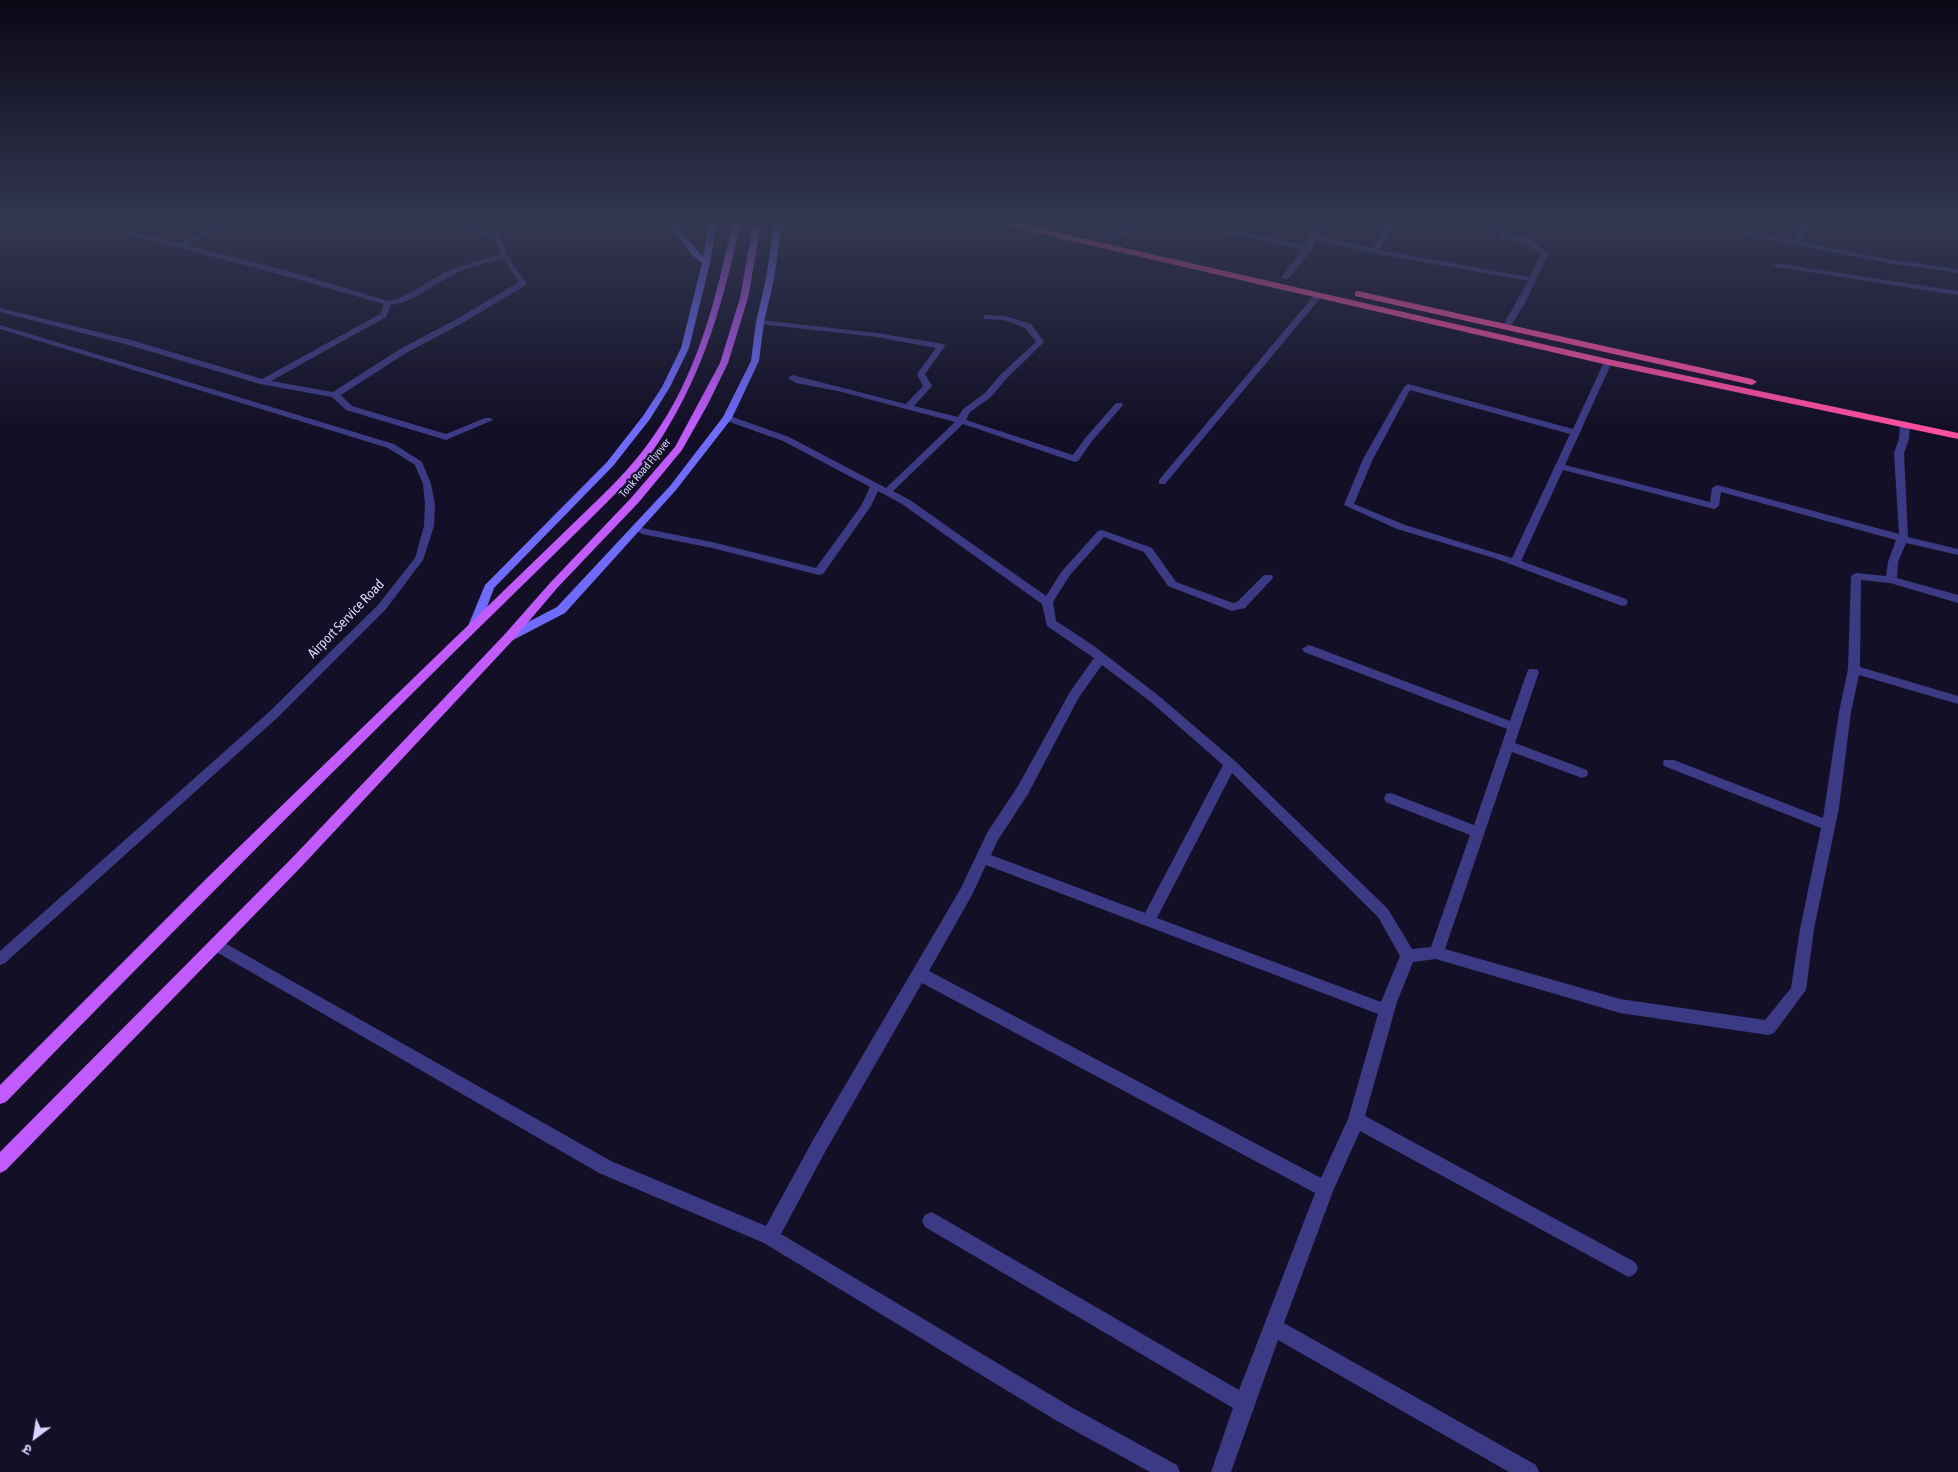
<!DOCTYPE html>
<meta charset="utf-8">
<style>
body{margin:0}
#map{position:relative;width:1958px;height:1472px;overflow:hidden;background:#130f26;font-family:"Asap Condensed","Noto Sans Devanagari",sans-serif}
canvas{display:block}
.north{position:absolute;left:10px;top:1412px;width:50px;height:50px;-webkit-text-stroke:4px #130f26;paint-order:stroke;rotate:211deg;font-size:14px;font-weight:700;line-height:20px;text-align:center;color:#d9d4ff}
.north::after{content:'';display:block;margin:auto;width:18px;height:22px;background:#d9d4ff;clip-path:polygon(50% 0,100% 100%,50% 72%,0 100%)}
</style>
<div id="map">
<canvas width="1958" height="1472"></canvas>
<div class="north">उ</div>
</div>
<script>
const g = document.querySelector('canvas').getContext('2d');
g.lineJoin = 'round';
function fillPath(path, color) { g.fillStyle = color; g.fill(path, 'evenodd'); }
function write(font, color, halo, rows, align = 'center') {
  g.font = font + ' "Asap Condensed",sans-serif'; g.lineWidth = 4; g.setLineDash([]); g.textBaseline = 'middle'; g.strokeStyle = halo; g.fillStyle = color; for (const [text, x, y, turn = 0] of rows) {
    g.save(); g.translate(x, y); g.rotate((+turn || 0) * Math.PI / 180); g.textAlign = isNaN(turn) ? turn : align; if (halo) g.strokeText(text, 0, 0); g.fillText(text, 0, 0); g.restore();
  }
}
const lane = new Path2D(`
 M 0,325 L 394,444 L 422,462 L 431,484 L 435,504 L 434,526 L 423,560 L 386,609 L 277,718 L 5,963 L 0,965 L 0,951 L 269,712 L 378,605 L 415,558 L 424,526 L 425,504 L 423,484 L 415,465 L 388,448 L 0,329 Z`);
const street = new Path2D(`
 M 90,224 L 101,224 L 178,243 L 221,224 L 229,224 L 186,245 L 288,271 L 388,301 C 411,297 427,280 448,271 C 465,264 483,259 501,255 L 493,238 L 461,224 L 470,224 L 499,235 L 514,267 L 527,283 L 526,285 L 461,324 L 406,353 L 341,395 L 352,406 L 446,434 L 485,418 L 491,418 L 493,420 L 446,440 L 346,410 L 332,397 L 260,384 L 125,344 L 0,312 L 0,308 L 131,340 L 262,379 L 380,314 L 384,304 L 282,275 ZM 503,259 L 519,282 L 455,320 L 400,349 L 333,392 L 271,381 L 386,317 L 391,305 C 413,302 431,286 451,276 C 467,267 485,263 503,259 Z
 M 1132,224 L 1141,224 L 1116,239 L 1109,237 Z
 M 1168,224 L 1184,224 L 1258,235 L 1305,246 L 1309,235 L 1321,224 L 1328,224 L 1317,236 L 1372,248 L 1389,224 L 1395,224 L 1379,250 L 1530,277 L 1541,254 L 1524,243 L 1501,237 L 1499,224 L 1506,224 L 1507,234 L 1530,239 L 1549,253 L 1525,303 L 1509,329 L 1506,329 L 1502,327 L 1528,281 L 1374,253 L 1315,240 L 1311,251 L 1288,279 L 1285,279 L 1281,277 L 1303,250 L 1258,239 Z
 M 1692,224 L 1706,224 L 1795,241 L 1802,224 L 1808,224 L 1801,242 L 1887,259 L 1958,269 L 1958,273 L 1887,263 Z
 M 1940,224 L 1958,224 L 1958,228 Z
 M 1774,263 L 1958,291 L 1958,295 L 1777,267 L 1773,265 Z
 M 1316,293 L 1323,295 L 1165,484 L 1159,484 L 1159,480 Z
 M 984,315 L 1005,316 L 1031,324 L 1044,342 L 1006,379 L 991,397 L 970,412 L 966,420 L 1073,455 L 1086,437 L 1116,403 L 1122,403 L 1123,405 L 1092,441 L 1078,461 L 1075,462 L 963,424 L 893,491 L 910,500 L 1046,596 L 1062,571 L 1098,531 L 1102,530 L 1152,548 L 1176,582 L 1233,603 L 1237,602 L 1264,575 L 1272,575 L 1273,577 L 1272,579 L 1245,608 L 1232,611 L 1168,586 L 1144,552 L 1104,537 L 1070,575 L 1053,602 L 1056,621 L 1094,646 L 1159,696 L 1235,761 L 1388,909 L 1412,949 L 1431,947 L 1470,835 L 1386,802 L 1384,798 L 1386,794 L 1391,793 L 1474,825 L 1507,729 L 1304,652 L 1302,649 L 1308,645 L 1312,646 L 1510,721 L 1527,672 L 1529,669 L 1537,669 L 1539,672 L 1515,743 L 1587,770 L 1588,773 L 1587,776 L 1582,778 L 1512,752 L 1445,949 L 1620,999 L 1765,1020 L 1791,988 L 1800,929 L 1821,828 L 1664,766 L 1663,763 L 1664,760 L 1674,760 L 1823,818 L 1839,712 L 1848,669 L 1851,576 L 1856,573 L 1886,576 L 1888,562 L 1896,540 L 1721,492 L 1719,506 L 1714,509 L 1563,470 L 1521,561 L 1626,599 L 1628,602 L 1626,605 L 1622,606 L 1494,558 L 1397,529 L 1344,505 L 1363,459 L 1404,387 L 1408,384 L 1573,429 L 1604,362 L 1611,360 L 1612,362 L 1565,465 L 1710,502 L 1712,488 L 1717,485 L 1899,534 L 1894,453 L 1899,439 L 1900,424 L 1905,421 L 1910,424 L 1909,439 L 1904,453 L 1908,537 L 1958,549 L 1958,555 L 1906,543 L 1898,562 L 1897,578 L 1958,595 L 1958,603 L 1890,583 L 1861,580 L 1860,667 L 1958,696 L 1958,704 L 1859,675 L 1851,712 L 1839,808 L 1814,929 L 1806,990 L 1774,1033 L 1768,1035 L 1620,1013 L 1436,959 L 1413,962 L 1397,1002 L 1365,1116 L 1635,1262 L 1638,1268 L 1635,1274 L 1629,1277 L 1623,1274 L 1360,1131 L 1333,1191 L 1284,1323 L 1536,1465 L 1539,1472 L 1509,1472 L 1278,1340 L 1231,1472 L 1211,1472 L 1233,1408 L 925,1227 L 922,1221 L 925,1215 L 931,1212 L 937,1215 L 1239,1390 L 1315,1193 L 922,983 L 825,1152 L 781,1234 L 1071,1407 L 1177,1465 L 1180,1472 L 1150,1472 L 1057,1421 L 764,1243 L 599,1173 L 211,949 L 209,945 L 211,941 L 216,939 L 221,941 L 611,1161 L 766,1226 L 813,1140 L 961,888 L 987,833 L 1018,786 L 1070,692 L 1094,658 L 1047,626 L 1042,604 L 902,504 L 878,491 L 871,506 L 823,574 L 819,575 L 712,548 L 642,534 L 637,531 L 642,528 L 712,542 L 816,568 L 861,506 L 870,487 L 783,441 L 724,420 L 724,416 L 730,416 L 789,437 L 886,488 L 955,422 L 838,391 L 796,383 L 788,378 L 792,375 L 906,404 L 923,386 L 917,374 L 936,348 L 877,337 L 760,324 L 756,322 L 760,320 L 877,333 L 944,344 L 945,346 L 925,374 L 932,386 L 914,406 L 958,417 L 963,409 L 985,393 L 1000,375 L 1036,342 L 1025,328 L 1004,320 L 984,319 ZM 1410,390 L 1570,434 L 1512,558 L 1405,525 L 1354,504 L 1373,459 ZM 1102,665 L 1151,702 L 1223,765 L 1145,913 L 991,855 L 998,840 L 1028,794 L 1079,697 ZM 1232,773 L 1378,917 L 1400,956 L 1381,1002 L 1157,918 ZM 986,865 L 1378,1014 L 1348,1119 L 1321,1178 L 929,971 L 972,895 Z`);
const secondary = new Path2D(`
 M 669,224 L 675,224 L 703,257 L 709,224 L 717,224 L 710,263 L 689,348 L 670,387 L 650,419 L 613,466 L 494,588 L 480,626 L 478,629 L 470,629 L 468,626 L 485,585 L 607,462 L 643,416 L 662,387 L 681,348 L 702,263 L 691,254 Z
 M 774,224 L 782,224 L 774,279 L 764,322 L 759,361 L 732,418 L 676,490 L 565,613 L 513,640 L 505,640 L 503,637 L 505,634 L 557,607 L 670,486 L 723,417 L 751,361 L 756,322 L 766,279 Z`);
const primary = new Path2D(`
 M 732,224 L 740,224 C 724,300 704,371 662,437 C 641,471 609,500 581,528 C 535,573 489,618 443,663 C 296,808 150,954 6,1102 L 0,1104 L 0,1085 L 208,877 L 583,514 C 607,491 631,468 650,441 C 697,377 716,300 732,224 Z
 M 753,224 L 761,224 L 748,298 L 728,363 L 708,404 L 682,450 L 639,502 L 558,587 L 513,640 L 302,866 L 6,1170 L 0,1173 L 0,1152 L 292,858 L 505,634 L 550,583 L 631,498 L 675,447 L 720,363 L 740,298 Z`);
const highway = new Path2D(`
 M 1007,224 L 1021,224 L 1608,359 L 1958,433 L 1958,439 L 1608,365 L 1011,227 Z
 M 1358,291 L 1752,379 L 1757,382 L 1752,385 L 1355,296 L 1355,292 Z`);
const farStreetnames = [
 ["Tonk Road Flyover",645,468,-50]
];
const streetNames = [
 ["Airport Service Road",346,619,-46]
];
fillPath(lane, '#3d3a85');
fillPath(street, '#3d3a85');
fillPath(secondary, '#6f6bff');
fillPath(primary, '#c25bff');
fillPath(highway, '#ff4fa3');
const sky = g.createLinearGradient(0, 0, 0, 430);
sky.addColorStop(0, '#0a0815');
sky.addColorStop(0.52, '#333752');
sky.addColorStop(1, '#33375200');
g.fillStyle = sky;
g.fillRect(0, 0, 1958, 430);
write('11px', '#d9d4ff', '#130f26', farStreetnames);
write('14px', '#d9d4ff', '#130f26', streetNames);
</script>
